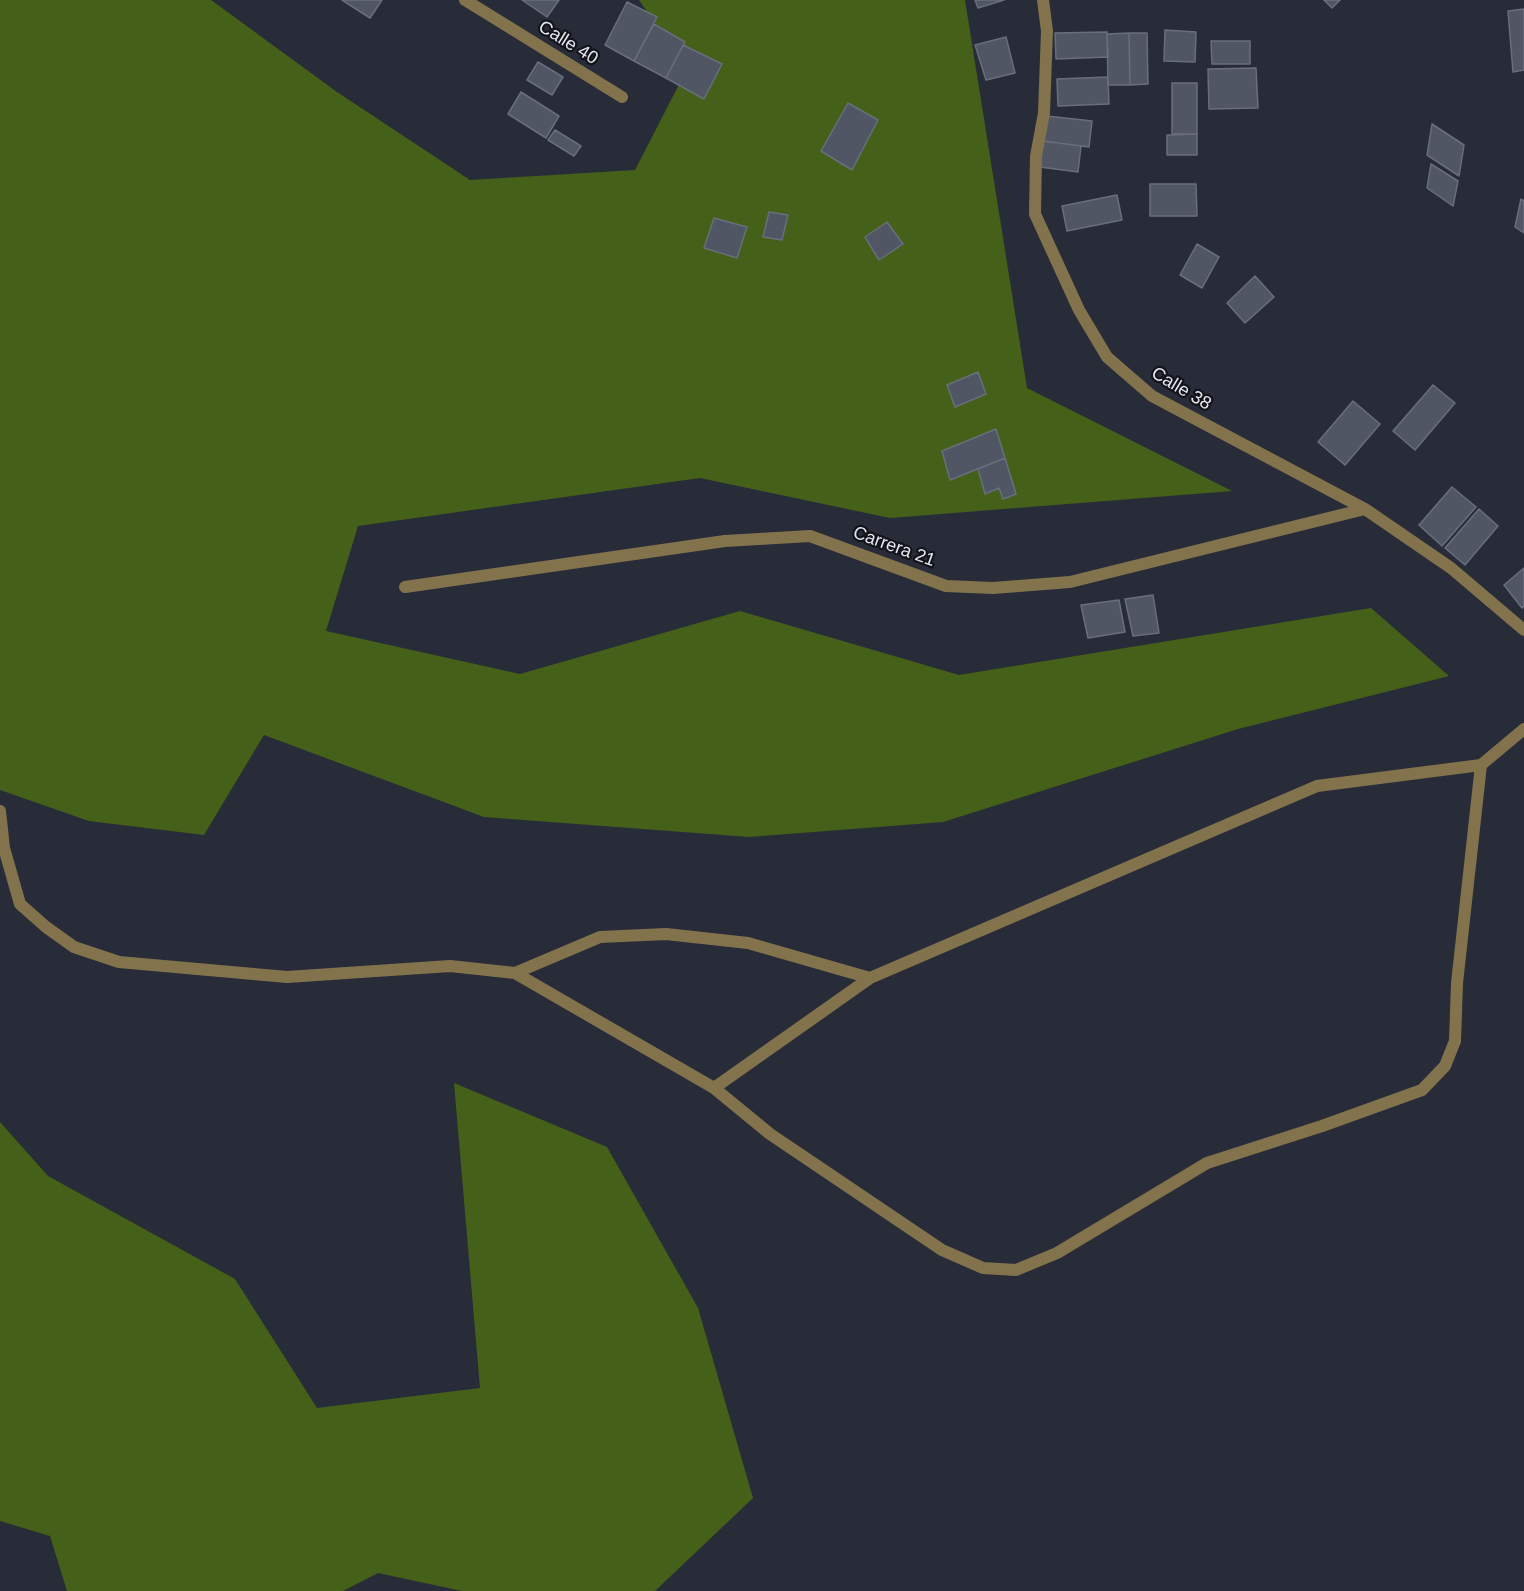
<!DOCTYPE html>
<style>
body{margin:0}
canvas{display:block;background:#272c38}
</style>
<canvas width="1524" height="1591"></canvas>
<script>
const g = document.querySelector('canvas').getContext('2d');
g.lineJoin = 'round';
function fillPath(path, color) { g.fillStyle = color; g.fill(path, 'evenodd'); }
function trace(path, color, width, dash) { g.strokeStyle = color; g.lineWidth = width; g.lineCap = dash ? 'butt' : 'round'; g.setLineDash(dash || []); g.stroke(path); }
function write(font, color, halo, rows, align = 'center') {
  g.font = font + ' Arial,sans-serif'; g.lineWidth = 4.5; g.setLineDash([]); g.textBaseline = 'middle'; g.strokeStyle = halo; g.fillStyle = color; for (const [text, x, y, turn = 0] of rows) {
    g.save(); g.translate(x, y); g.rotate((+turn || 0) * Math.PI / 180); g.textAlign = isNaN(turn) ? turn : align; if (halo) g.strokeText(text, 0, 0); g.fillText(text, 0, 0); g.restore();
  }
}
const forest = new Path2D(`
 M 0,0 L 211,0 L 337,92 L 470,180 L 635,170 L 687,69 L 639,0 L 965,0 L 1027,388 L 1232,491 L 890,518 L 700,478 L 358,526 L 326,631 L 520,674 L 740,611 L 959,675 L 1371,608 L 1449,676 L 1238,729 L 943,822 L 749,837 L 484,817 L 264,735 L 204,835 L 89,821 L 0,790 Z
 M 454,1083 L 607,1147 L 698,1308 L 753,1498 L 655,1591 L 462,1591 L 378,1573 L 343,1591 L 67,1591 L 50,1536 L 0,1521 L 0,1122 L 48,1176 L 235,1279 L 317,1408 L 480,1388 Z`);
const building = new Path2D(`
 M 342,0 L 382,0 L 370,18 Z
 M 522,0 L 559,0 L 547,17 Z
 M 975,0 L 1004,0 L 978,8 Z
 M 1324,0 L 1340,0 L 1332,8 Z
 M 627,2 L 657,17 L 634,61 L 605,45 Z
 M 1524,9 L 1524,70 L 1513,72 L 1508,11 Z
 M 654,24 L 685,42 L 666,78 L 634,61 Z
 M 1165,30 L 1196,32 L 1195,62 L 1164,61 Z
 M 1107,32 L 1108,57 L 1056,59 L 1055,33 Z
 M 1129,33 L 1130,85 L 1108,85 L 1107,34 Z
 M 1129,33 L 1147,33 L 1148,84 L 1130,85 Z
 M 1006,37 L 1015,73 L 986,80 L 975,45 Z
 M 1211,41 L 1250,41 L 1250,64 L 1212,64 Z
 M 683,45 L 722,64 L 704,99 L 666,78 Z
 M 538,62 L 563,77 L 552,95 L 527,80 Z
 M 1256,68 L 1258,108 L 1209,109 L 1208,69 Z
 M 1108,77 L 1109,104 L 1058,106 L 1057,79 Z
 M 1172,83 L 1197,83 L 1197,134 L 1172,134 Z
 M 521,92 L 559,116 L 546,138 L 508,114 Z
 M 848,103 L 878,120 L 852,170 L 821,151 Z
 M 1047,116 L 1092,121 L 1089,147 L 1043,141 Z
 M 1432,124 L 1464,145 L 1459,176 L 1427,155 Z
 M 555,130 L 581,146 L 574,156 L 548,140 Z
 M 1197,134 L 1197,155 L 1167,155 L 1167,135 Z
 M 1043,141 L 1081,146 L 1078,172 L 1040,167 Z
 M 1431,164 L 1458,181 L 1453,206 L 1427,188 Z
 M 1150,184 L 1196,184 L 1197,216 L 1150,216 Z
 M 1117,195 L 1122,220 L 1067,231 L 1062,206 Z
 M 1521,199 L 1524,201 L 1524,233 L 1515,227 Z
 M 769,212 L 788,215 L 782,240 L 763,237 Z
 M 714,218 L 747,227 L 737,258 L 704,248 Z
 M 887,222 L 903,244 L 879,260 L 865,237 Z
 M 1197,244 L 1219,257 L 1202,288 L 1180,275 Z
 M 1255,276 L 1274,297 L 1245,323 L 1227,303 Z
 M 978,372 L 986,394 L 955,407 L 947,385 Z
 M 1433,385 L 1455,403 L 1415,450 L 1393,431 Z
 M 1353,401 L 1380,424 L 1345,465 L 1318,442 Z
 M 996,429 L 1005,458 L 950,480 L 942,451 Z
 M 1005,458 L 1016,494 L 1003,499 L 999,488 L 985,494 L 978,469 Z
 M 1452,487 L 1476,507 L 1442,546 L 1419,525 Z
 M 1479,509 L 1498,526 L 1465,565 L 1445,548 Z
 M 1524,568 L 1524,606 L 1522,608 L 1504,585 Z
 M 1153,595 L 1159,633 L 1133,636 L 1125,599 Z
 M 1119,600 L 1125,632 L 1088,638 L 1081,605 Z`);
const minor = new Path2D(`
 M 465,0 L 622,97
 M 1043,0 L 1047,31 L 1044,113 L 1036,156 L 1035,214 L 1079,310 L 1107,357 L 1152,396 L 1365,509 L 1451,568 L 1524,630
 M 405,587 L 725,541 L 810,536 L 946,586 L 993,588 L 1070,582 L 1365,509
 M 0,811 L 4,848 L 20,904 L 46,927 L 74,947 L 119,962 L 287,977 L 450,966 L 515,973 L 714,1088 L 770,1134 L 942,1250 L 983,1268 L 1016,1270 L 1057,1253 L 1207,1163 L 1322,1126 L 1422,1090 L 1445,1066 L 1455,1041 L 1457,983 L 1481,765
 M 515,973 L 600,937 L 666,934 L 748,943 L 870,978
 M 714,1088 L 870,978 L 1317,786 L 1481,765 L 1524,729`);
const streetNames = [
 ["Calle 40",568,43,32],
 ["Calle 38",1181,389,31],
 ["Carrera 21",894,547,20]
];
fillPath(forest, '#456018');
fillPath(building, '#505664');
trace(building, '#696e7d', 1.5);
trace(minor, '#83734c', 12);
write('18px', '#e3e6ee', '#12141a', streetNames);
</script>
